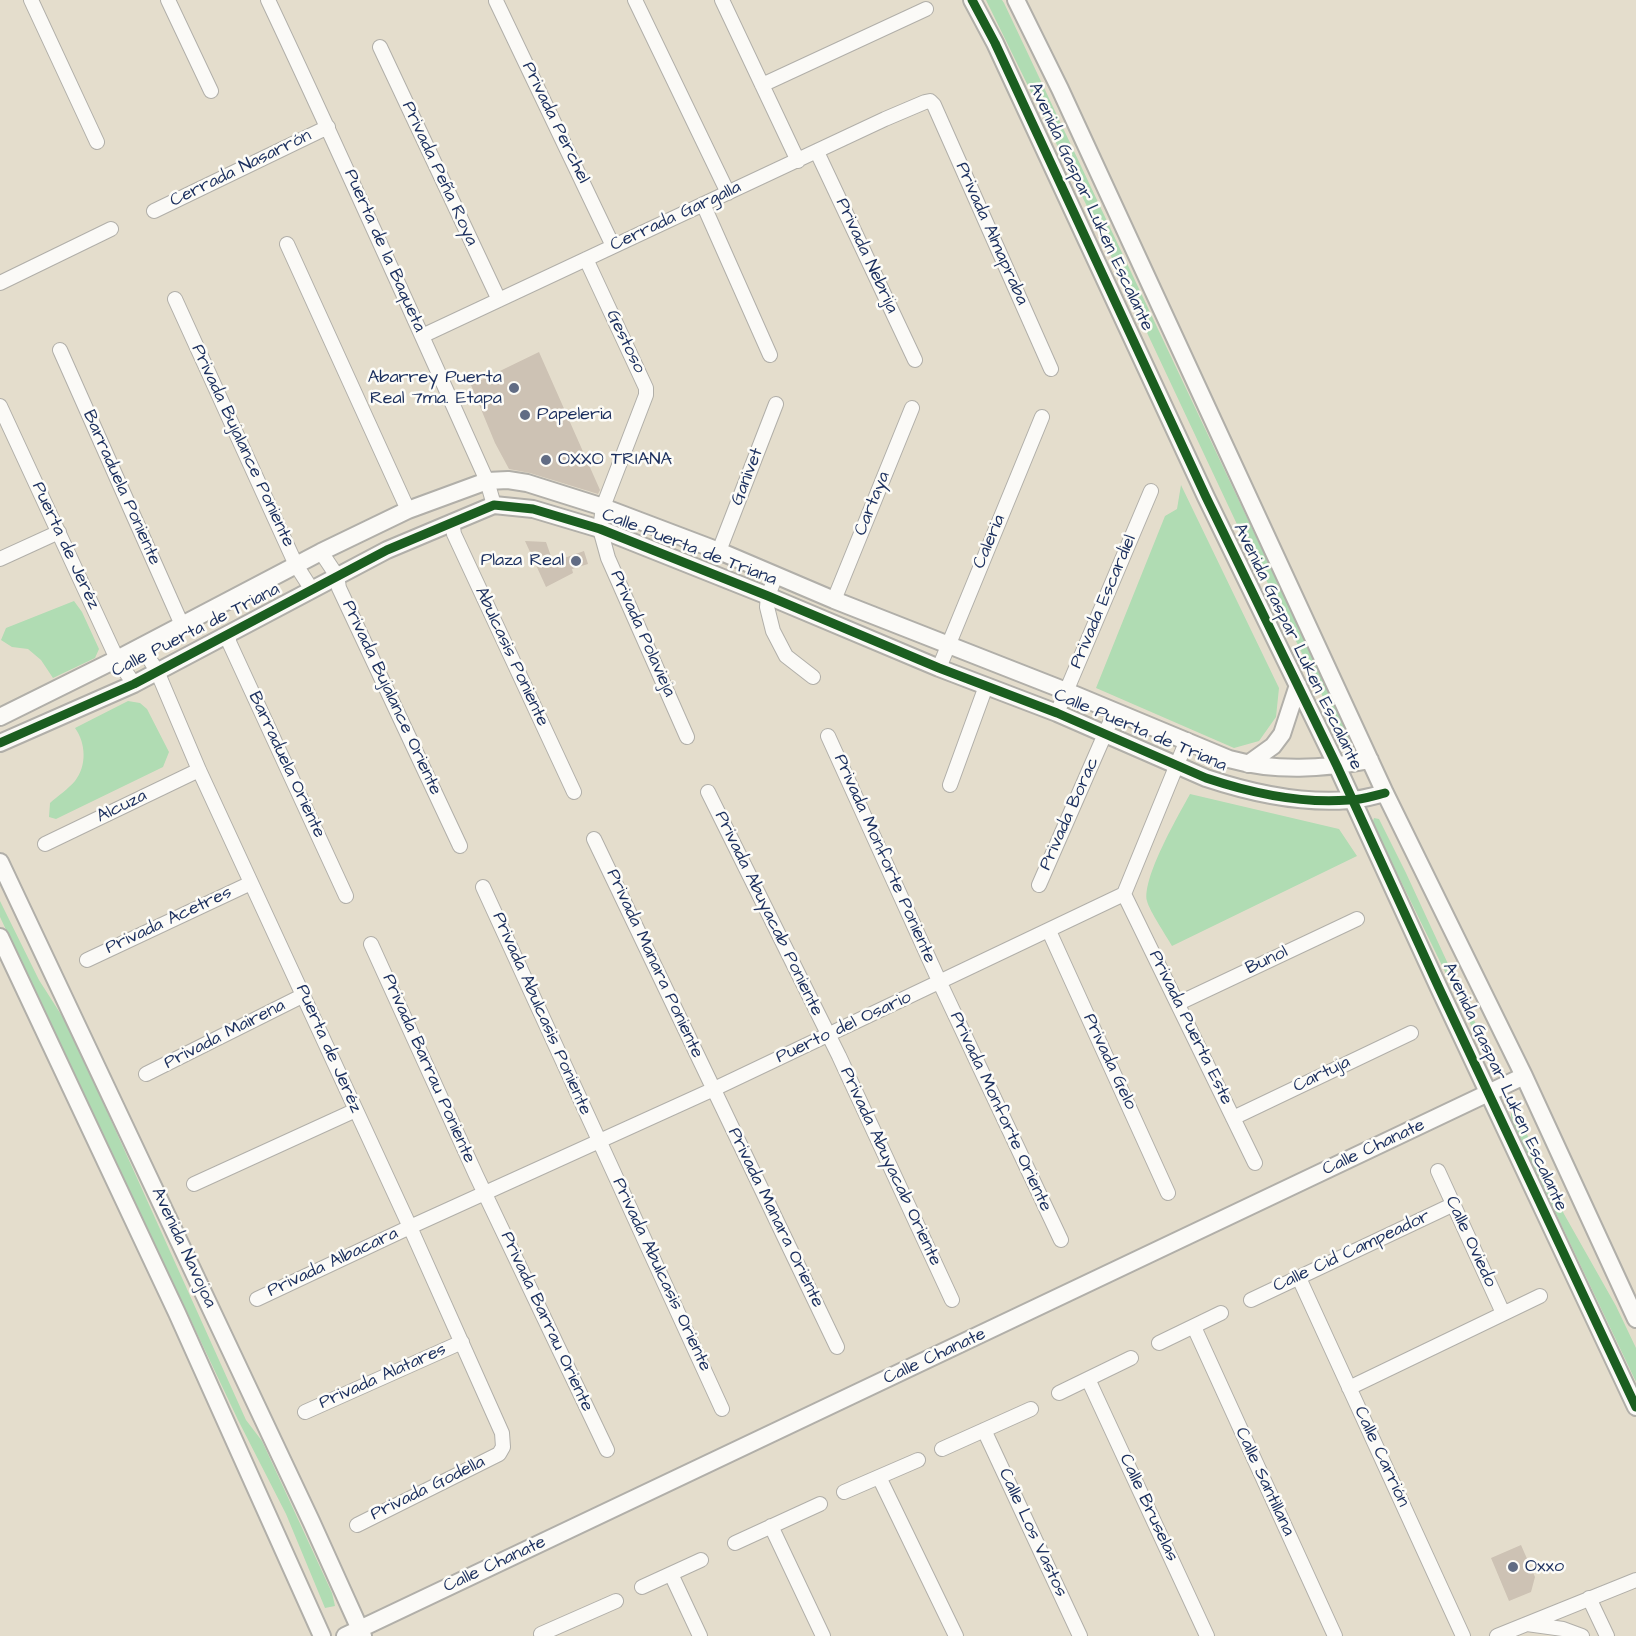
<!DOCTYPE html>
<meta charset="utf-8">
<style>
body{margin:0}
canvas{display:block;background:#e4ddcc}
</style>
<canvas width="1636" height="1636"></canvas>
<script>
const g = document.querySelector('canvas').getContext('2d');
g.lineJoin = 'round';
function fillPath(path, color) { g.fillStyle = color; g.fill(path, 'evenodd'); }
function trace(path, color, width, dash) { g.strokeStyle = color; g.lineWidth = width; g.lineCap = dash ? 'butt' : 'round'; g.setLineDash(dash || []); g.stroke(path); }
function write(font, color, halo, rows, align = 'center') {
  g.font = font + ' "Architects Daughter",sans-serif'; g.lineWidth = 5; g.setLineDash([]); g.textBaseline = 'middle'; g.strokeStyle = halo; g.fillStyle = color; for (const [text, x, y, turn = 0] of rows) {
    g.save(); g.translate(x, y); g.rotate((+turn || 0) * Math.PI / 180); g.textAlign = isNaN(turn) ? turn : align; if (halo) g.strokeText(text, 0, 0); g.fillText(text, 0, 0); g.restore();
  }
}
const green = new Path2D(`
 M 986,0 L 1002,0 L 1004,3 L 1352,740 L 1350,745 L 1345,743 L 1272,591 L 1242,535 L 1103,239 Z
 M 1181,485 L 1279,688 L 1276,717 L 1259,741 L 1234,748 L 1096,688 L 1165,516 L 1177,509 Z
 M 74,601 L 82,612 L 99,649 L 95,658 L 53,678 L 41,660 L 28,649 L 12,647 L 1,640 L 6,628 Z
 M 128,701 L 140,703 L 147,709 L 169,752 L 163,767 L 56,819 L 49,817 L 50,803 C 58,796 68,789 75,781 C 87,766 86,743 75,728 Z
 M 1190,794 L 1339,829 L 1357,856 L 1172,946 C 1166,935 1150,912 1147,901 C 1142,878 1178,816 1190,794 Z
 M 1374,818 L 1379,819 L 1406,873 L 1486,1046 L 1489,1056 L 1487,1058 L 1376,830 L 1373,821 Z
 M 0,901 L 39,980 L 69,1027 L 246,1420 L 262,1441 L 332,1593 L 335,1606 L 325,1608 L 286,1514 L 238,1420 L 0,917 Z
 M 1511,1113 L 1517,1113 L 1564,1214 L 1616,1306 L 1636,1348 L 1636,1382 L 1511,1119 Z`);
const building = new Path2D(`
 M 539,352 L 600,490 L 598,494 L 530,473 L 509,469 L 495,443 L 471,385 Z
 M 525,541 L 546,542 L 553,562 L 584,551 L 588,564 L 572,569 L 573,573 L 546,587 Z
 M 1521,1545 L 1535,1577 L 1531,1592 L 1509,1601 L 1491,1558 Z`);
const minor = new Path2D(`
 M 31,0 L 97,142
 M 168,0 L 211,91
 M 268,0 C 343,159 415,320 487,481 L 494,505
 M 635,0 L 728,193
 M 722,0 L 798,161
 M 496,1 L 613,246
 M 380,47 L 499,300
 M 762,85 L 926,9
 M 817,152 L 915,360
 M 703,204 L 770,355
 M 154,211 L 328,127
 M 287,244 L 408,510
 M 586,259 L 646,388 L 646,395 L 603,507 L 600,529 L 608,558 L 687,737
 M 0,283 L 111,229
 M 175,299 L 296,565 L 312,590
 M 422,336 L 885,119 L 925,102 L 930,101 L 934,105 L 1051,369
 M 60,350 L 182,625
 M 0,406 L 117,659 L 134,684
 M 452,522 L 454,534 L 574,792
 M 719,551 L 776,404
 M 321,552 L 337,576 L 339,588 L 460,846
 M 0,559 L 59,532
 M 776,575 L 768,596 L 767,607 L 773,631 L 786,656 L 813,677
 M 834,600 L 912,408
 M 229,633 L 229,642 L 346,896
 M 141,646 L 157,671 L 199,770 L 410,1227 L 502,1433 L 503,1447 L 499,1454 L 357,1525
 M 939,668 L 1042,417
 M 1057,713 L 1151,491
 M 828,736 L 940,983 L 1061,1240
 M 950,785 L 986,686
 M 708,792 L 839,1056 L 952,1300
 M 594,839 L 837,1347
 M 45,844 L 199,770
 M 1039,885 L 1115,711
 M 483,887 L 722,1409
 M 1124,894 L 1255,1163
 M 1049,931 L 1168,1193
 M 371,944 L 476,1175 L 607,1450
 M 87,960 L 251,883
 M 1179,1003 L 1357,919
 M 146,1074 L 304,995
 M 1233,1118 L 1411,1033
 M 1438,1171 L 1503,1313
 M 194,1184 L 356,1110
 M 1299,1278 L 1463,1636
 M 257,1299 L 410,1227 L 714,1089 L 1124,894 L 1187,740
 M 1251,1300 L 1452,1205
 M 1194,1327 L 1335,1636
 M 1159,1343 L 1221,1313
 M 1088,1379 L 1207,1636
 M 1349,1388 L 1540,1296
 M 1059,1393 L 1131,1358
 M 305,1412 L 462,1342
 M 984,1430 L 1080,1636
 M 942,1449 L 1031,1409
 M 879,1477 L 956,1636
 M 844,1492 L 918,1460
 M 771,1526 L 823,1636
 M 735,1543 L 820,1504
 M 671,1574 L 700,1636
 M 642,1587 L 701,1560
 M 1589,1598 L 1607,1636
 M 1527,1624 L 1563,1629 L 1582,1636
 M 541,1634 L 616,1601
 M 1497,1636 L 1636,1580`);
const tertiary = new Path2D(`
 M 972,0 L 995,43 L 1206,497 L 1337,766 L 1439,988 L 1636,1407
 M 1016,0 L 1060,89 L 1385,793 L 1524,1076 L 1636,1319
 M 0,717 L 117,659 L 321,552 L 408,510 L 487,481 L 508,480 L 527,483 L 603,507 L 719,551 L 834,600 L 1066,691 L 1229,759 C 1276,772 1323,769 1370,760
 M 0,743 L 134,684 L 387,550 L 494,505 L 533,509 L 600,529 L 768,596 L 939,668 L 1057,713 L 1206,778 C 1251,793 1301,804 1349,800 C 1361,800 1373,796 1385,793
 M 1248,764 L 1273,746 L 1282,734 L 1298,685
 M 0,862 L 311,1521 L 363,1636
 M 0,937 L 177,1313 L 322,1636
 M 345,1636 L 1524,1076`);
const cycleway = new Path2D(`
 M 972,0 L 995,43 L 1206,497 L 1337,766 L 1439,988 L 1636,1407
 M 0,743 L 134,684 L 387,550 L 494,505 L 533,509 L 600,529 L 768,596 L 939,668 L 1057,713 L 1206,778 C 1251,793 1301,804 1349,800 C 1361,800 1373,796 1385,793`);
const markers = [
 [514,388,6,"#616c84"],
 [525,415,6,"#616c84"],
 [546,460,6,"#616c84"],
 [576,561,6,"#616c84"],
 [1513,1567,6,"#616c84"]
];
const streetNames = [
 ["Privada Perchel",555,123,64],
 ["Cerrada Nasarrón",241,169,-26],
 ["Privada Peña Roya",439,174,65],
 ["Avenida Gaspar Luken Escalante",1090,207,65],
 ["Cerrada Gargalla",676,217,-25],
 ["Privada Almapraba",991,234,66],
 ["Puerta de la Baqueta",384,251,66],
 ["Privada Nebrija",866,256,65],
 ["Gestoso",625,342,64],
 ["Privada Bujalance Poniente",242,446,65],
 ["Ganivet",748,477,-69],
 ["Barraduela Poniente",121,488,66],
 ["Cartaya",873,504,-68],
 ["Caleria",990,542,-67],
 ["Puerta de Jeréz",65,546,65],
 ["Calle Puerta de Triana",689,548,21],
 ["Privada Escardiel",1104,602,-67],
 ["Calle Puerta de Triana",196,631,-27],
 ["Privada Polavieja",642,634,66],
 ["Avenida Gaspar Luken Escalante",1297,647,64],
 ["Abulcasis Poniente",511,657,65],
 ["Privada Bujalance Oriente",391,698,65],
 ["Calle Puerta de Triana",1140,731,23],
 ["Barraduela Oriente",286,765,65],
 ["Alcuza",122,807,-26],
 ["Privada Borac",1070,814,-66],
 ["Privada Monforte Poniente",884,859,66],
 ["Privada Abuyacab Poniente",768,914,64],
 ["Privada Acetres",169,921,-25],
 ["Bunol",1267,961,-25],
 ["Privada Manara Poniente",654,964,65],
 ["Privada Abulcasis Poniente",541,1014,66],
 ["Puerto del Osario",844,1028,-25],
 ["Privada Puerta Este",1190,1028,64],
 ["Privada Mairena",225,1035,-27],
 ["Puerta de Jeréz",328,1049,66],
 ["Privada Gelo",1109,1062,65],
 ["Privada Barrau Poniente",428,1069,66],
 ["Cartuja",1322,1075,-26],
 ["Avenida Gaspar Luken Escalante",1504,1087,65],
 ["Privada Monforte Oriente",1000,1112,65],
 ["Calle Chanate",1374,1148,-25],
 ["Privada Abuyacab Oriente",890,1167,65],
 ["Privada Manara Oriente",775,1218,64],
 ["Calle Oviedo",1470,1242,65],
 ["Avenida Navojoa",183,1248,65],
 ["Calle Cid Campeador",1352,1252,-25],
 ["Privada Albacara",333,1263,-25],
 ["Privada Abulcasis Oriente",661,1275,65],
 ["Privada Barrau Oriente",546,1322,65],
 ["Calle Chanate",935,1357,-25],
 ["Privada Alatares",383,1377,-24],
 ["Calle Carrión",1381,1457,65],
 ["Calle Santillana",1264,1482,65],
 ["Privada Godella",428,1489,-26],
 ["Calle Bruselas",1148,1508,65],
 ["Calle Los Vastos",1032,1533,65],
 ["Calle Chanate",495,1565,-25]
];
const poiNames = [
 ["Abarrey Puerta",502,378,"right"],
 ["Real 7ma. Etapa",502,399,"right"],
 ["Papeleria",537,415],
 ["OXXO TRIANA",558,460],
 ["Plaza Real",564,561,"right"],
 ["Oxxo",1525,1567]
];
fillPath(green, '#b0dcb3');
fillPath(building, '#cdc2b4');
trace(minor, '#b1afa9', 16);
trace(tertiary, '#b1afa9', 20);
trace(minor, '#fbfaf7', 14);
trace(tertiary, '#fbfaf7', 16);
trace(cycleway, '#1b5e20', 9);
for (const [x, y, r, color] of markers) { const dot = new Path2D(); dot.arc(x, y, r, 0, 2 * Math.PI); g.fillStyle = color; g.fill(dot); trace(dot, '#fdfcf7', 2); }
write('18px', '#1b2f5e', '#fdfcf7', streetNames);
write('18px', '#1b2f5e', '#fdfcf7', poiNames, 'left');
</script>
